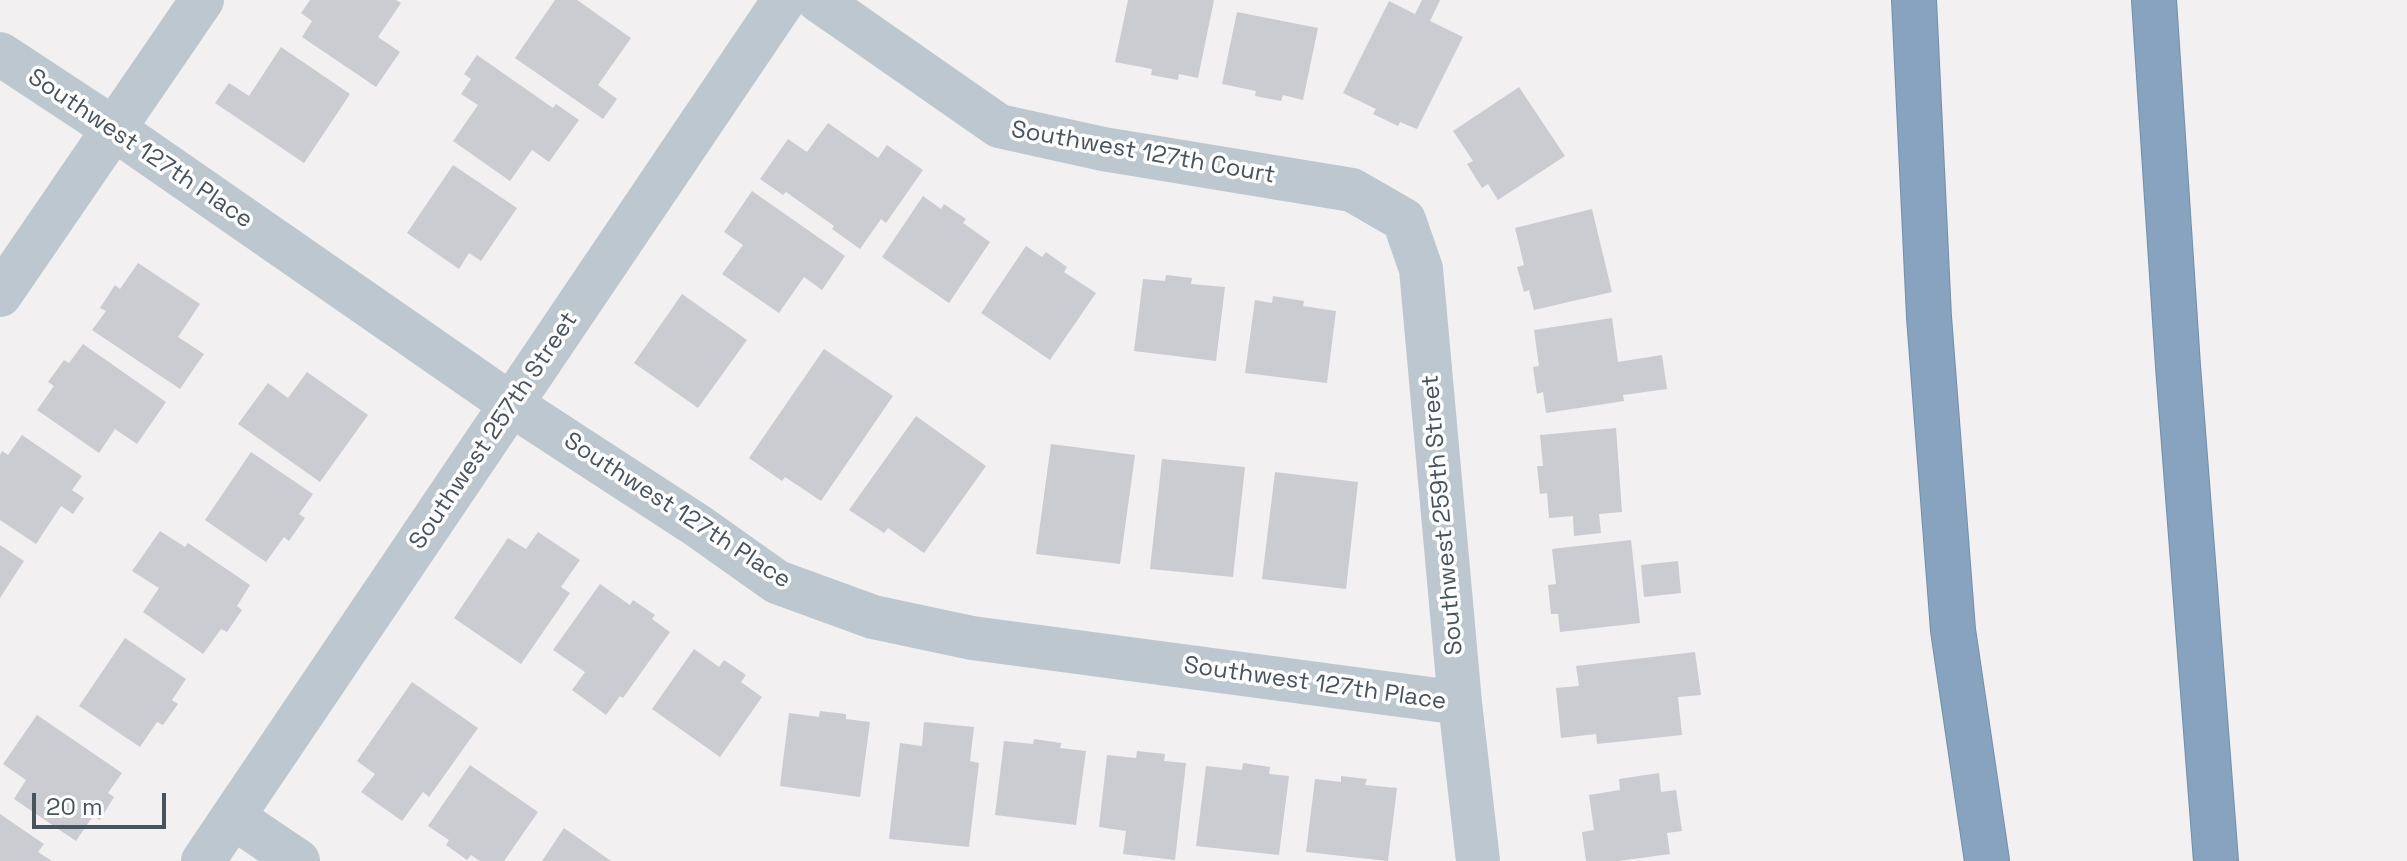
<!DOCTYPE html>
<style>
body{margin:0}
#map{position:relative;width:2407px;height:861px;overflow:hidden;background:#f2f0f0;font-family:"Space Grotesk",sans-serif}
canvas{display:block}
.scale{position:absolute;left:32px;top:793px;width:134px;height:36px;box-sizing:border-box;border:4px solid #47535e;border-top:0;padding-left:10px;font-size:24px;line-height:28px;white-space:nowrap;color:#47535e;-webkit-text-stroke:6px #fff;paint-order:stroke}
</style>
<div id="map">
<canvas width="2407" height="861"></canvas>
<div class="scale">20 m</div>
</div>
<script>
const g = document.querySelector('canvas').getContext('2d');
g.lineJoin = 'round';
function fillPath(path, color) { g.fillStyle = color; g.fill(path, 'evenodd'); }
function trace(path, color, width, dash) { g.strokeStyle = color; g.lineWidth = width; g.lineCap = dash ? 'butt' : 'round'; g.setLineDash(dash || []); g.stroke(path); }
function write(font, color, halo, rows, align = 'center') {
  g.font = font + ' "Space Grotesk",sans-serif'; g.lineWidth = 7; g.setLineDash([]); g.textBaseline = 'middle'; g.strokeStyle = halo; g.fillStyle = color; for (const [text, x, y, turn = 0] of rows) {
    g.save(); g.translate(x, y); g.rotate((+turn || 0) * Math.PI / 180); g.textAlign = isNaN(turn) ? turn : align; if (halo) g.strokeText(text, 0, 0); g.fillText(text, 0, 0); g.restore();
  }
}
const building = new Path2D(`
 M 310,0 L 396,0 L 401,3 L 378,37 L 400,52 L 376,87 L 302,37 L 312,21 L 301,13 Z
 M 555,0 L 577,0 L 631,38 L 598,85 L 617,99 L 603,119 L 515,58 Z
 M 1128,0 L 1214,0 L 1198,78 L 1179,74 L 1178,80 L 1151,75 L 1152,69 L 1115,62 Z
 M 1422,0 L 1440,0 L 1430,21 L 1463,37 L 1417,129 L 1400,122 L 1398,126 L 1373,114 L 1376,109 L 1343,93 L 1389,1 L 1415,14 Z
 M 1237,12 L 1318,28 L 1303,100 L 1283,95 L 1281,101 L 1255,96 L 1256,91 L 1222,84 Z
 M 281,47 L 350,94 L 304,163 L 215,103 L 229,83 L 249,96 Z
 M 477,55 L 553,108 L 556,104 L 579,120 L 549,162 L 532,150 L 510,181 L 453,141 L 478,105 L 461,94 L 471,79 L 464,74 Z
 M 1519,87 L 1565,156 L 1498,200 L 1488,184 L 1482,188 L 1467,164 L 1473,161 L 1453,131 Z
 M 828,123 L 878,158 L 887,145 L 923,170 L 886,223 L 881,219 L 860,249 L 832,229 L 834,226 L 786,192 L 783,195 L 760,179 L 788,139 L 807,152 Z
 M 453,165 L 517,208 L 481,261 L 469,253 L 459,269 L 407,233 Z
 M 752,191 L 845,256 L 822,290 L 804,277 L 779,313 L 722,274 L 743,245 L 724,232 Z
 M 923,196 L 941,209 L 944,204 L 966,219 L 963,223 L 990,242 L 949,303 L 882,257 Z
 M 1592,209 L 1612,292 L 1534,310 L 1529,290 L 1524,292 L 1517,267 L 1524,265 L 1515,228 Z
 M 1026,246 L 1042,257 L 1046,252 L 1067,267 L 1064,272 L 1096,293 L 1050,360 L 981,313 Z
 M 138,263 L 200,304 L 178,337 L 204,354 L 180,389 L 92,330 L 106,311 L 100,308 L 115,285 L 120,289 Z
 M 1166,275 L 1192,278 L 1191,284 L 1225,287 L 1216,361 L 1134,351 L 1143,279 L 1165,281 Z
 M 682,294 L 747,340 L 698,408 L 634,363 Z
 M 1273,296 L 1304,301 L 1303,306 L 1336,311 L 1327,383 L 1245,373 L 1255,300 L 1272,303 Z
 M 1612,318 L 1618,362 L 1662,355 L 1667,389 L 1623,395 L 1624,401 L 1546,413 L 1543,392 L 1537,394 L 1533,367 L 1539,366 L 1534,330 Z
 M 83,344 L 166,402 L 137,444 L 115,429 L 99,453 L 37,410 L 54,386 L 48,382 L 64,360 L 69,363 Z
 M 824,349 L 893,396 L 821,501 L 785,477 L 782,481 L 749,458 Z
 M 307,372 L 368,415 L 320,482 L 238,424 L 268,383 L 288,398 Z
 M 916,416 L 986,466 L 924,553 L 888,528 L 884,533 L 849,510 Z
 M 1616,428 L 1622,512 L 1599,514 L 1601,533 L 1574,536 L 1573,516 L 1549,518 L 1547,493 L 1540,494 L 1537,466 L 1543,466 L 1540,435 Z
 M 22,435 L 82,476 L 72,490 L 84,498 L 73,514 L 61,506 L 36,544 L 0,520 L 0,455 L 2,451 L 8,455 Z
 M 1051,444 L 1135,455 L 1120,564 L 1036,554 Z
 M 251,452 L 313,494 L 299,514 L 305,518 L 289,541 L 284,537 L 266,562 L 205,520 Z
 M 1162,459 L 1245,467 L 1233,577 L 1150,569 Z
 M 1275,472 L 1358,482 L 1346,589 L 1262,579 Z
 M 160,531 L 185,547 L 188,543 L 250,585 L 237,606 L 242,610 L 227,632 L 221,629 L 203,654 L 143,612 L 159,588 L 132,571 Z
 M 538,532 L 580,560 L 561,587 L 570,593 L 521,664 L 454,618 L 508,538 L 526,549 Z
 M 1631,540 L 1640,623 L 1560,632 L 1558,614 L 1551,614 L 1548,585 L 1556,584 L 1552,549 Z
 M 0,545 L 24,561 L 0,598 Z
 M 1678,561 L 1681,593 L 1644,597 L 1641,565 Z
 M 600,584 L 630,605 L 633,600 L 655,615 L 652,619 L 670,632 L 623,698 L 620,696 L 606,715 L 572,690 L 585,672 L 553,650 Z
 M 125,638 L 186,679 L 172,700 L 178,704 L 163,725 L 157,722 L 140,747 L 79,706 Z
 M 694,649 L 719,667 L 724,660 L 746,675 L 741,682 L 762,697 L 720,757 L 652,709 Z
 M 1695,652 L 1701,695 L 1678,697 L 1682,735 L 1597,744 L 1596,734 L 1561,738 L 1556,688 L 1579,686 L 1576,666 Z
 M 412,682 L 478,728 L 429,797 L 423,792 L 402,821 L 361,792 L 375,774 L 357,761 Z
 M 820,711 L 846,714 L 846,719 L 870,722 L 860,797 L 780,786 L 789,713 L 819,717 Z
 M 37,715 L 122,773 L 108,793 L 114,797 L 100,820 L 93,816 L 76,841 L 14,799 L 26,780 L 3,764 Z
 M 924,722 L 974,727 L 970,761 L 979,763 L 969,847 L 889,839 L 900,743 L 922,746 Z
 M 1034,739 L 1061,743 L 1060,748 L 1086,751 L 1076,825 L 995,815 L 1004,741 L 1033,744 Z
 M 1137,751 L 1165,754 L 1164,761 L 1186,763 L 1175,860 L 1123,854 L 1126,831 L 1099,827 L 1107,755 L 1136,758 Z
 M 1243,763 L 1270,767 L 1269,774 L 1289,776 L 1279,855 L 1196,846 L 1206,766 L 1242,770 Z
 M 470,765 L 538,812 L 504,861 L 480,861 L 471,855 L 467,860 L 446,845 L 449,840 L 428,826 Z
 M 1659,773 L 1661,792 L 1676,790 L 1682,831 L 1667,833 L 1670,854 L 1618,861 L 1586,861 L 1582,832 L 1594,830 L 1589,795 L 1620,790 L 1619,779 Z
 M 1341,776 L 1367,779 L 1365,785 L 1397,788 L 1388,861 L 1306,852 L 1315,779 L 1341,782 Z
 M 0,814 L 44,844 L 38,852 L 52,861 L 0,861 Z
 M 564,828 L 611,861 L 542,861 Z`);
const minor = new Path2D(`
 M 818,0 L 999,126 L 1103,149 L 1352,190 L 1404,220 L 1421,269 L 1460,703 L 1478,861
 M 0,54 L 114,129 L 512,405 L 698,526 L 777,582 L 873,617 L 972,638 L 1460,703
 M 0,295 L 202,0
 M 233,817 L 298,861
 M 203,861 L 784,0`);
const motorway = new Path2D(`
 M 1914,0 L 1929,317 L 1953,630 L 1987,861
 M 2154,0 L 2178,366 L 2216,861`);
const streetNames = [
 ["Southwest 127th Place",140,149,34],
 ["Southwest 127th Court",1143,153,10],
 ["Southwest 257th Street",494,431,-56],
 ["Southwest 127th Place",677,511,33],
 ["Southwest 259th Street",1443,515,-95],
 ["Southwest 127th Place",1315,684,8]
];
fillPath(building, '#caccd2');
trace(motorway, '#728eab', 46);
trace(minor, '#bdc7cf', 44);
trace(motorway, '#87a3bf', 44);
write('24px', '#47535e', '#fff', streetNames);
</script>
